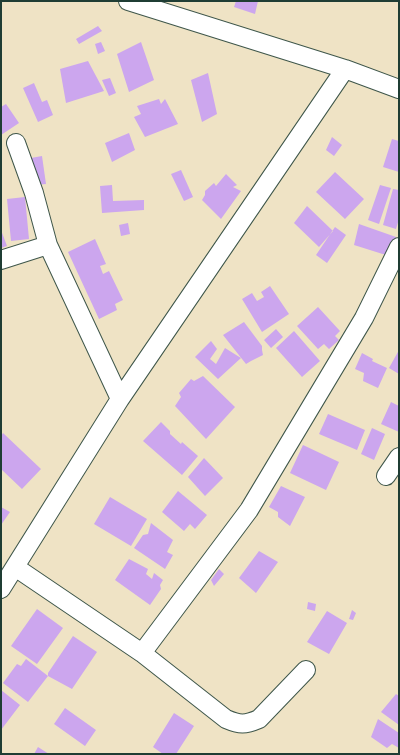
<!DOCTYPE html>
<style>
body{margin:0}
#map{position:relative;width:400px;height:755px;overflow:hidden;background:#efe3c5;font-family:"Libre Caslon Text",serif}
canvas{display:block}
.frame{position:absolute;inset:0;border:2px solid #1f3d34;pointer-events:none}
</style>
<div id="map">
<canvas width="400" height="755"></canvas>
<div class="frame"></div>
</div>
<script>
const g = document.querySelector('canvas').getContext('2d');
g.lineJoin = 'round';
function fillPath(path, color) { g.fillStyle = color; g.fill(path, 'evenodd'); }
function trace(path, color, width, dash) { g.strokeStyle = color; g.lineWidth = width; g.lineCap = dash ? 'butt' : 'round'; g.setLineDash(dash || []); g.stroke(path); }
const building = new Path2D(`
 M 236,1 L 258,1 L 255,14 L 234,7 Z
 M 98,26 L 102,31 L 79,44 L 76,39 Z
 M 101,42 L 105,51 L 98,54 L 95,44 Z
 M 141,42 L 154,80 L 129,92 L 117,54 Z
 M 88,61 L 104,91 L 66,103 L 60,69 Z
 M 208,73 L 217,114 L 202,122 L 191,80 Z
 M 110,78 L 116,93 L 109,96 L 102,80 Z
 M 34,83 L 42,102 L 47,100 L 53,115 L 38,122 L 23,88 Z
 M 159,99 L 161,104 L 165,99 L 178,124 L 145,137 L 134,117 L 141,114 L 137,106 Z
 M 6,104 L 19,123 L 1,135 L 1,107 Z
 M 129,133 L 135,150 L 112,162 L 105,143 Z
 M 332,137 L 342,145 L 334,156 L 326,150 Z
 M 392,139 L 399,141 L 399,172 L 383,167 Z
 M 42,156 L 46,184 L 36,185 L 31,158 Z
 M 181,170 L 193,197 L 184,201 L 171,174 Z
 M 335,172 L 364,199 L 345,219 L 316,192 Z
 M 226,174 L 237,185 L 233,187 L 241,191 L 221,219 L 202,200 L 205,195 L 205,191 L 214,183 L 216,186 Z
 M 112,185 L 113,201 L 144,200 L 144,210 L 102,213 L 100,186 Z
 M 380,185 L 391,188 L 379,224 L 368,220 Z
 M 393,189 L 399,190 L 399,219 L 396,229 L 383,225 Z
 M 25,197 L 29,239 L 11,241 L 7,199 Z
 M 307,206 L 333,231 L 319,247 L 294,223 Z
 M 128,223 L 130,234 L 121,236 L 119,225 Z
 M 359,224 L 396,237 L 389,256 L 354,245 Z
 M 335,227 L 346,235 L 327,263 L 316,255 Z
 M 1,230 L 7,246 L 1,248 Z
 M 95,239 L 106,264 L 100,266 L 103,274 L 109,271 L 123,300 L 115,304 L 117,310 L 99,319 L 68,252 Z
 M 270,286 L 289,314 L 262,332 L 242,299 L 252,293 L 257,301 L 264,297 L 261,292 Z
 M 318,307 L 340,331 L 335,336 L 339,340 L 329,349 L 324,344 L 318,349 L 297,326 Z
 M 244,322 L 262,346 L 262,350 L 263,355 L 251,361 L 246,364 L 223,335 Z
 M 276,329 L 283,337 L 271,348 L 264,340 Z
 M 294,331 L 320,361 L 302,377 L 276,348 Z
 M 211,341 L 217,349 L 210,359 L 216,364 L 225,348 L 241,358 L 218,379 L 195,357 Z
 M 399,350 L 399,374 L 389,368 Z
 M 362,353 L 373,359 L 372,361 L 387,368 L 378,388 L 363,381 L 364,373 L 355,369 Z
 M 203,376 L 235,407 L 206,439 L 175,406 L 181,397 L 179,393 L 191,379 L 194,381 Z
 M 391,402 L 399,406 L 399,432 L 381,424 Z
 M 328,414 L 365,430 L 357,450 L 319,434 Z
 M 161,422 L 170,431 L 170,434 L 181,444 L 182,442 L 198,456 L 182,475 L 143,441 Z
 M 372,428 L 385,434 L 374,460 L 361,454 Z
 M 3,433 L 41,469 L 22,489 L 1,469 L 1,436 Z
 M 303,445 L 339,462 L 326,490 L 290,473 Z
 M 204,458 L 223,478 L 205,496 L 188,477 Z
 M 281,486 L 305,497 L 290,526 L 278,517 L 278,512 L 269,507 Z
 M 178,491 L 207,515 L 195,529 L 190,524 L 184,531 L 162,512 Z
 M 110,497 L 147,519 L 131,546 L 94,524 Z
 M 1,507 L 10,512 L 1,525 Z
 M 151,523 L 173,540 L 167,552 L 173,555 L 165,569 L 134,548 L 143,535 L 148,534 Z
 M 259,551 L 278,562 L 256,593 L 239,578 Z
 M 129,559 L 148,569 L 146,574 L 152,579 L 154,573 L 163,580 L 160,585 L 161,589 L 150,605 L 115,580 Z
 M 219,569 L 224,574 L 214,586 L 211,580 Z
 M 308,602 L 316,604 L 315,611 L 307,609 Z
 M 37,609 L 63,628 L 37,664 L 11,646 Z
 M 352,610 L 356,613 L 353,620 L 349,619 Z
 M 327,611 L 347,623 L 329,654 L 307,642 Z
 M 73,636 L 97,652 L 72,689 L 48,676 L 48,673 Z
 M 26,659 L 48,676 L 28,702 L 3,683 L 17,664 L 21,666 Z
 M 1,690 L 20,705 L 1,730 Z
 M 396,694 L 399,696 L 399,725 L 381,712 Z
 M 65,708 L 96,730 L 85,746 L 54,724 Z
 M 174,713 L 194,726 L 176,754 L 163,754 L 153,747 Z
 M 378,719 L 399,733 L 399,748 L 392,744 L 387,748 L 371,737 Z
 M 38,747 L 49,754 L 34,754 Z`);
const minor = new Path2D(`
 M 128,1 L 345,69 L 399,89
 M 16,143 L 34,193 L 48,245 L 120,399
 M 1,260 L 48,245
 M 386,476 L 399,457
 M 15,567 L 142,653 L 226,719 C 240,725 245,725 259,719 L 306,670
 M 1,589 L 120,399 L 345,69
 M 142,653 L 249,510 L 364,318 L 399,247`);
fillPath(building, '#cca6ee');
trace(minor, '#3e564a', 20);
trace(minor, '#fff', 18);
</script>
